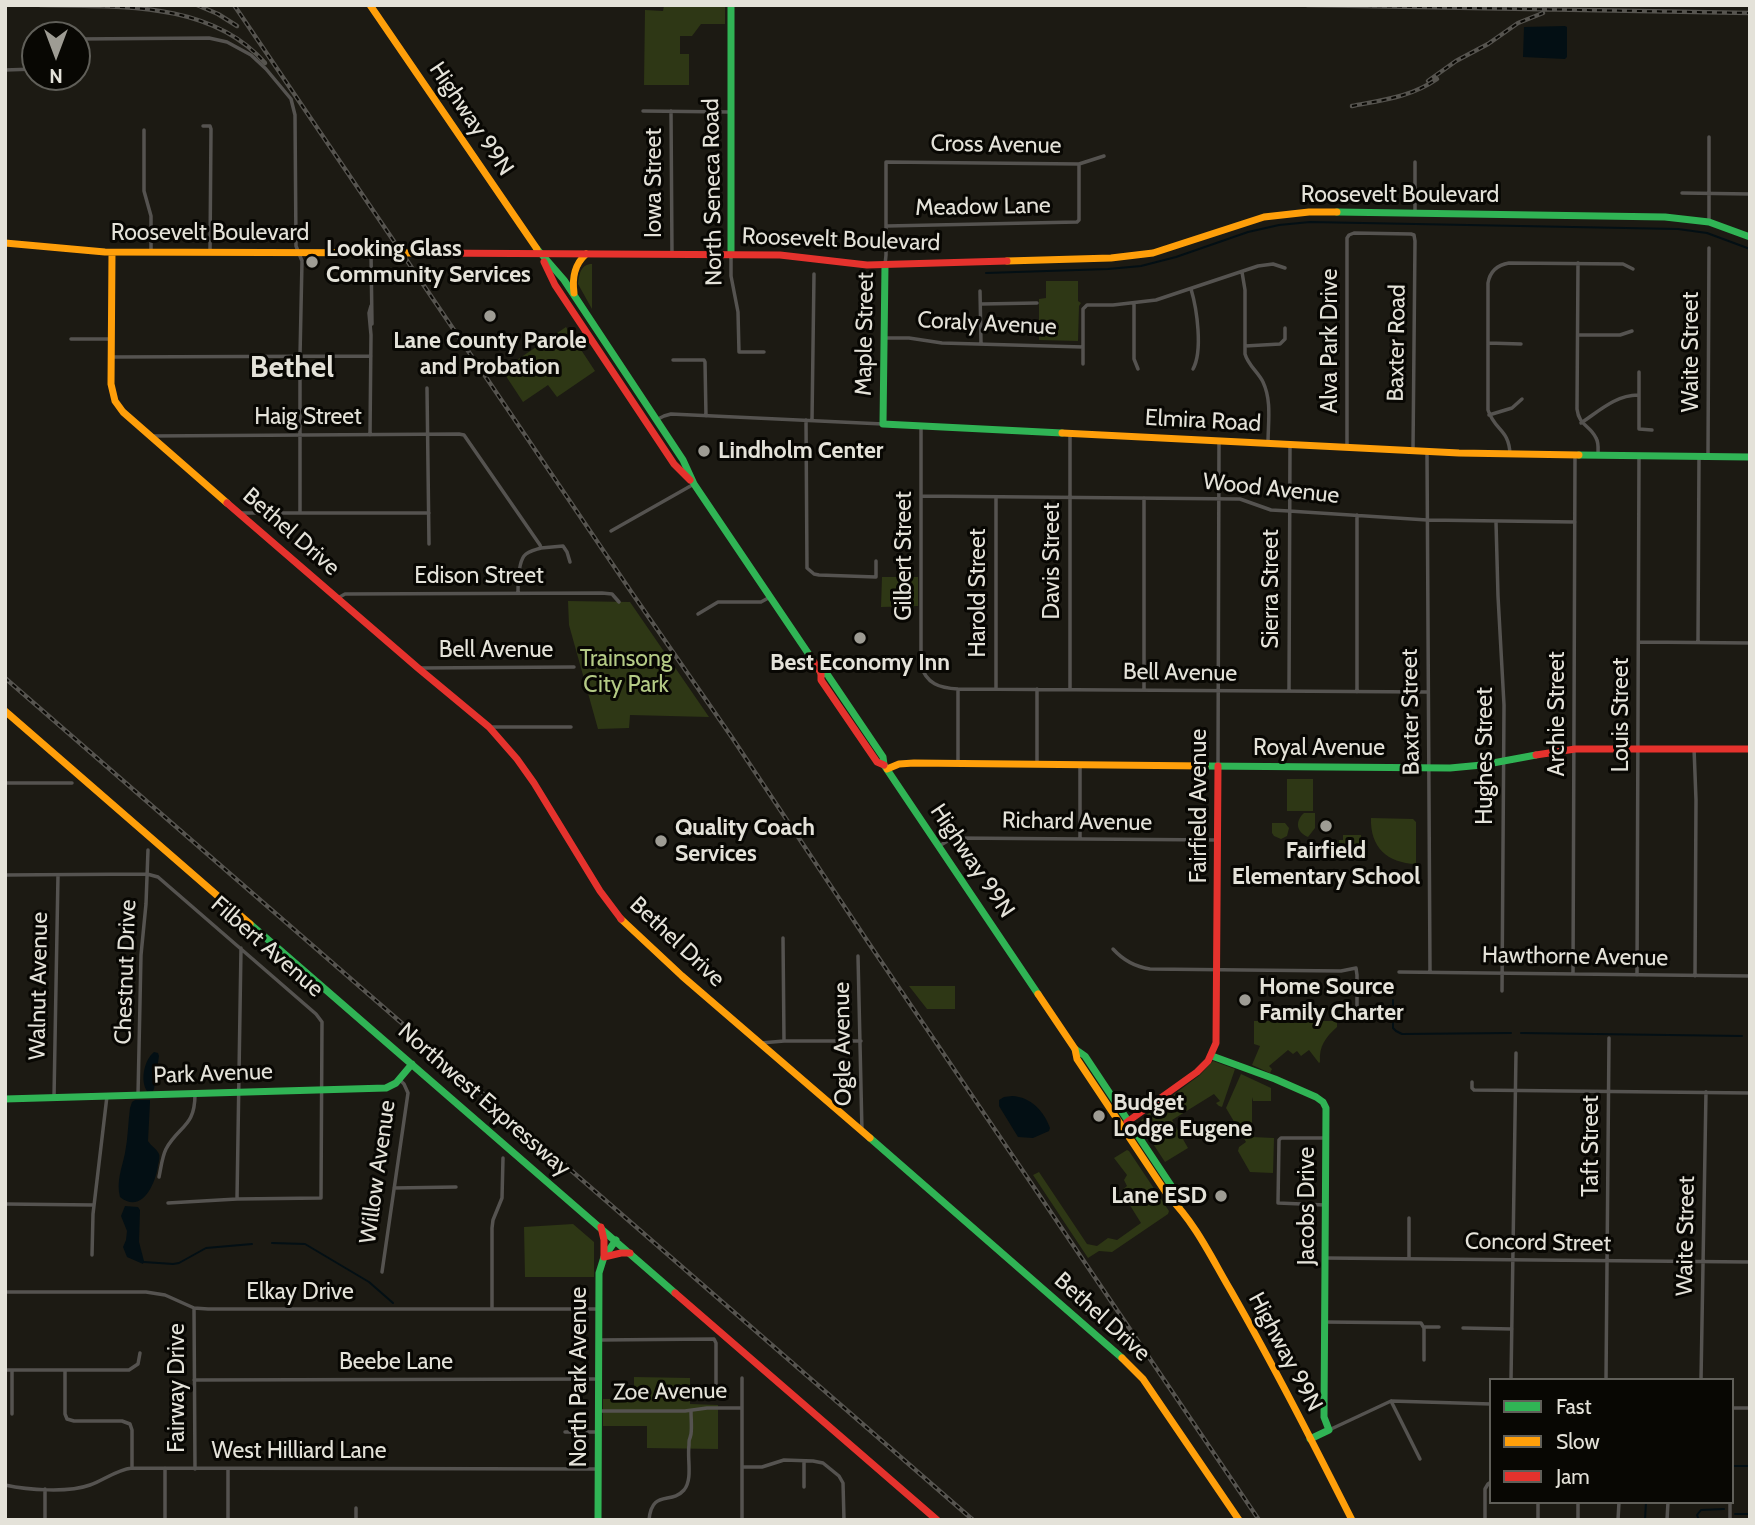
<!DOCTYPE html>
<style>
body{margin:0}
#map{position:relative;width:1755px;height:1525px;overflow:hidden;background:#1c1a13;font-family:Cabin,sans-serif}
canvas{display:block}
.frame{position:absolute;inset:0;border:7px solid #e4e2d9;pointer-events:none}
.legend{position:absolute;left:1489px;top:1378px;width:245px;height:126px;box-sizing:border-box;background:#080703;border:2px solid #605f59;margin:0;padding:9px 12px;list-style:none;font-size:21px;color:#e4e2d9}
.legend li{display:flex;align-items:center;gap:14px;height:35px}
.legend b{width:35px;border:2px solid #605f59}
.north{position:absolute;left:21px;top:21px;width:70px;height:70px;box-sizing:border-box;background:#080703;border:2px solid #605f59;border-radius:50%;rotate:180deg;font-size:19px;font-weight:700;line-height:28px;text-align:center;color:#e4e2d9}
.north::after{content:'';display:block;margin:auto;width:24px;height:32px;background:#9e9c94;clip-path:polygon(50% 0,100% 100%,50% 72%,0 100%)}
</style>
<div id="map">
<canvas width="1755" height="1525"></canvas>
<div class="frame"></div>
<ul class="legend">
<li><b style="height:9px;background:#30b455"></b>Fast</li>
<li><b style="height:9px;background:#ff9f0a"></b>Slow</li>
<li><b style="height:9px;background:#e5322d"></b>Jam</li>
</ul>
<div class="north">N</div>
</div>
<script>
const g = document.querySelector('canvas').getContext('2d');
g.lineJoin = 'round';
function fillPath(path, color) { g.fillStyle = color; g.fill(path, 'evenodd'); }
function trace(path, color, width, dash) { g.strokeStyle = color; g.lineWidth = width; g.lineCap = dash ? 'butt' : 'round'; g.setLineDash(dash || []); g.stroke(path); }
function write(font, color, halo, rows, align = 'center') {
  g.font = font + ' Cabin,sans-serif'; g.lineWidth = 6; g.setLineDash([]); g.textBaseline = 'middle'; g.strokeStyle = halo; g.fillStyle = color; for (const [text, x, y, turn = 0] of rows) {
    g.save(); g.translate(x, y); g.rotate((+turn || 0) * Math.PI / 180); g.textAlign = isNaN(turn) ? turn : align; if (halo) g.strokeText(text, 0, 0); g.fillText(text, 0, 0); g.restore();
  }
}
const green = new Path2D(`
 M 664,6 L 725,7 L 725,24 L 701,24 L 692,36 L 680,36 L 680,54 L 689,54 L 689,85 L 644,85 L 645,10 L 663,11 Z
 M 592,264 L 592,309 L 578,284 C 579,274 581,264 592,264 Z
 M 1046,281 L 1078,281 L 1078,301 L 1081,303 L 1079,306 L 1078,341 L 1039,340 L 1039,299 L 1046,298 Z
 M 566,327 L 595,371 L 557,397 L 548,385 L 523,402 L 502,370 Z
 M 882,577 L 918,577 L 918,606 L 881,607 Z
 M 568,601 L 630,602 L 709,717 L 630,715 L 629,728 L 598,729 L 569,625 Z
 M 1287,779 L 1313,779 L 1313,811 L 1287,811 Z
 M 1304,813 L 1315,813 L 1315,828 L 1308,837 C 1296,832 1295,821 1304,813 Z
 M 1371,818 L 1413,819 L 1416,822 L 1416,864 C 1387,863 1370,847 1371,818 Z
 M 1272,823 L 1285,823 L 1289,828 L 1287,836 L 1281,839 L 1274,836 L 1272,833 Z
 M 1343,835 L 1361,835 L 1361,848 L 1339,848 L 1339,840 L 1343,840 Z
 M 909,986 L 955,986 L 955,1009 L 927,1009 Z
 M 1254,1021 L 1337,1021 L 1337,1027 C 1325,1038 1319,1046 1320,1062 L 1319,1063 L 1309,1050 L 1301,1056 L 1297,1051 L 1293,1054 L 1288,1050 L 1269,1066 L 1272,1069 L 1270,1073 L 1252,1065 L 1260,1046 L 1254,1044 Z
 M 1213,1061 L 1235,1069 L 1222,1107 L 1219,1106 L 1216,1103 L 1220,1101 L 1214,1094 L 1172,1120 L 1188,1148 L 1165,1162 L 1142,1127 L 1141,1121 L 1145,1116 L 1200,1075 Z
 M 1241,1074 L 1271,1088 L 1271,1101 L 1253,1101 L 1252,1097 L 1252,1137 L 1274,1138 L 1273,1173 L 1250,1172 L 1238,1151 L 1239,1147 L 1246,1142 L 1226,1108 Z
 M 1127,1150 L 1129,1151 L 1169,1211 L 1168,1214 L 1112,1252 L 1099,1251 L 1088,1258 L 1033,1175 L 1039,1172 L 1087,1244 L 1097,1246 L 1108,1238 L 1117,1240 L 1141,1223 L 1121,1191 L 1127,1186 L 1124,1180 L 1127,1175 L 1114,1158 Z
 M 573,1224 L 594,1242 L 594,1277 L 525,1277 L 524,1227 Z
 M 634,1377 L 690,1378 L 690,1404 L 718,1405 L 718,1449 L 647,1448 L 647,1426 L 603,1426 L 603,1399 L 634,1399 Z`);
const water = new Path2D(`
 M 1565,26 L 1567,27 L 1567,57 L 1565,59 L 1523,57 L 1524,27 Z
 M 154,1052 L 158,1053 L 159,1056 L 154,1089 L 153,1091 L 147,1091 C 140,1081 144,1060 154,1052 Z
 M 1012,1096 C 1031,1097 1044,1111 1050,1128 L 1049,1131 L 1033,1138 L 1018,1137 L 999,1106 L 999,1100 L 1004,1097 Z
 M 135,1100 L 150,1100 L 150,1102 L 148,1141 C 151,1146 157,1149 159,1154 C 160,1156 159,1162 158,1165 C 156,1183 142,1215 120,1197 C 116,1181 122,1168 125,1153 C 128,1138 128,1123 130,1108 L 132,1102 Z
 M 125,1206 L 138,1207 L 140,1210 L 139,1242 L 144,1261 L 143,1264 L 127,1257 L 123,1247 L 126,1240 L 127,1231 L 121,1216 Z`);
const stream = new Path2D(`
 M 986,273 L 1108,269 L 1141,266 L 1176,257 L 1248,232 L 1279,225 L 1310,222 L 1678,229 L 1707,233 L 1750,249
 M 1393,1000 L 1393,1028 L 1396,1031 L 1402,1034 L 1511,1033
 M 1521,1033 L 1742,1036
 M 272,1243 L 305,1244 L 369,1282 L 393,1303
 M 144,1262 L 173,1264 L 179,1263 L 206,1248 L 252,1244
 M 1732,1466 L 1750,1466
 M 1735,1514 L 1750,1514
 M 1645,1520 L 1646,1502
 M 1699,1520 L 1697,1515 L 1701,1510 L 1724,1509`);
const street = new Path2D(`
 M 77,39 L 209,38 L 227,42 L 251,55 L 266,69 L 291,99 L 295,115 L 296,246 L 302,261 L 300,356 L 300,512
 M 5,70 L 35,69
 M 643,111 L 730,112
 M 671,111 L 672,255
 M 203,126 L 210,126 L 211,129 L 210,253
 M 144,130 L 144,191 L 151,216 L 151,253
 M 1682,193 L 1750,194
 M 1415,213 L 1415,162
 M 1709,222 L 1709,137
 M 887,226 L 1077,222 L 1079,220 L 1079,164
 M 371,253 L 372,324
 M 731,255 L 731,276 L 738,312 L 739,352 L 764,352
 M 1578,263 L 1577,409 C 1579,426 1590,425 1596,438 C 1599,443 1598,449 1598,455
 M 885,265 L 886,255 L 886,162 L 1079,164 L 1104,156
 M 1242,272 L 1245,290 L 1245,354 C 1248,365 1258,372 1263,382 C 1272,401 1268,423 1268,444
 M 1191,289 C 1197,309 1203,351 1193,369
 M 980,291 L 981,343
 M 1134,303 L 1134,359 L 1138,369
 M 981,304 L 1037,303
 M 1578,335 L 1620,335 L 1632,331
 M 884,338 L 909,338 L 942,343 L 1083,347
 M 71,339 L 111,339
 M 1488,343 L 1521,344
 M 1245,346 L 1280,344 L 1285,339 L 1285,328
 M 112,357 L 371,356
 M 673,360 L 704,360 L 705,362 L 706,416
 M 1083,364 L 1083,309 L 1087,305 L 1113,305 L 1156,300 L 1258,266 L 1273,264 L 1285,268
 M 1639,372 L 1639,429 L 1652,430
 M 427,388 L 429,544
 M 1489,415 L 1512,408 L 1522,399
 M 656,420 L 664,416 L 671,414 L 883,424
 M 806,420 L 807,568 L 814,574 L 819,575 L 876,577 L 876,561
 M 812,420 L 814,274
 M 1581,423 C 1599,411 1616,395 1638,395
 M 921,426 L 921,665 C 926,684 940,688 958,689 L 1428,692
 M 370,435 L 371,335 L 369,313 L 371,306
 M 152,436 L 459,434 L 464,435 L 540,545 L 541,548 C 535,550 528,551 524,556 C 518,564 518,583 518,593
 M 1347,448 L 1347,238 L 1349,235 L 1354,233 L 1411,234 L 1414,235 L 1415,241 L 1413,450
 M 1427,452 L 1430,972
 M 1510,454 C 1509,429 1495,431 1488,410 L 1488,283 C 1490,271 1497,265 1509,263 L 1623,264 L 1633,269
 M 1708,456 L 1709,248
 M 921,496 L 1240,499 L 1271,510 L 1289,511 L 1427,520 L 1575,522
 M 1144,498 L 1144,690
 M 242,513 L 429,513
 M 1496,522 L 1498,596 L 1504,705 L 1502,991
 M 611,531 L 694,484
 M 541,548 L 563,546 L 567,552 L 570,562
 M 338,598 L 345,594 L 602,593 L 612,594 L 619,602
 M 698,614 L 718,602 L 761,602 L 770,597
 M 1639,642 L 1750,643
 M 1698,642 L 1699,457
 M 420,668 L 574,667
 M 996,689 L 996,497
 M 1037,689 L 1037,764
 M 1070,689 L 1070,433
 M 1289,691 L 1290,445
 M 1357,692 L 1357,515
 M 491,727 L 571,727
 M 1694,748 L 1696,800 L 1695,976
 M 958,763 L 958,689
 M 1080,764 L 1080,839
 M 1218,766 L 1219,441
 M 5,783 L 72,783
 M 939,846 L 953,838 L 1218,840
 M 5,875 L 147,874 L 158,877 L 316,1014 L 322,1022 L 321,1198 L 237,1199 L 168,1203
 M 783,938 L 784,1041
 M 1113,949 C 1123,960 1136,967 1150,969 L 1341,971 L 1356,968 L 1357,975 L 1357,1013
 M 858,956 L 862,1132
 M 1399,972 L 1750,976
 M 1573,974 L 1575,455
 M 1637,975 L 1639,456
 M 761,1043 L 784,1041 L 861,1041
 M 1472,1082 L 1472,1088 L 1474,1090 L 1750,1093
 M 138,1095 L 141,955 L 146,904 L 148,850
 M 54,1097 L 58,875
 M 159,1177 C 161,1168 162,1157 166,1149 C 179,1125 195,1128 195,1094
 M 394,1188 L 456,1187
 M 237,1199 L 241,948
 M 5,1204 L 94,1205
 M 1325,1205 L 1278,1203 L 1279,1140 L 1281,1138 L 1326,1138
 M 1409,1218 L 1409,1259
 M 92,1255 L 93,1214 L 107,1096
 M 1325,1258 L 1750,1262
 M 382,1272 L 408,1093 L 404,1084 L 399,1079
 M 5,1292 L 146,1292 L 165,1295 L 194,1308 L 208,1309 L 599,1309
 M 194,1308 L 195,1469
 M 492,1308 L 492,1228 L 493,1220 L 502,1198 L 503,1158
 M 1325,1322 L 1421,1323 L 1424,1328 L 1424,1360
 M 1424,1327 L 1439,1327
 M 1463,1328 L 1512,1329
 M 599,1340 L 714,1339 L 716,1343 L 716,1392
 M 5,1370 L 129,1370 L 138,1364 L 140,1353
 M 65,1370 L 65,1414 L 67,1419 L 74,1421 L 122,1421 L 130,1424 L 132,1430 L 132,1468
 M 194,1380 L 598,1379
 M 1511,1380 L 1516,1053
 M 1606,1380 L 1609,1038
 M 1701,1380 L 1706,1092
 M 1391,1401 L 1420,1459
 M 1732,1408 L 1750,1408
 M 598,1411 L 685,1411 L 707,1408 L 742,1408
 M 12,1414 L 12,1370
 M 1329,1430 L 1391,1401 L 1491,1404
 M 565,1432 L 599,1432
 M 804,1461 L 804,1487
 M 742,1467 L 762,1467 L 784,1460 L 813,1461 L 823,1463 L 839,1476 L 843,1483 L 844,1520
 M 228,1469 L 228,1520
 M 5,1485 C 28,1490 68,1493 90,1485 C 104,1480 116,1470 132,1468 L 598,1469
 M 1578,1502 L 1578,1520
 M 45,1520 L 45,1489
 M 165,1520 L 165,1468
 M 356,1520 L 356,1508
 M 649,1520 C 652,1489 671,1505 684,1490 C 693,1479 687,1459 689,1445 C 689,1437 689,1443 691,1434 C 692,1427 691,1419 691,1412
 M 742,1520 L 742,1378
 M 1485,1520 L 1485,1489 L 1488,1484 L 1491,1482
 M 1538,1520 L 1538,1502
 M 1618,1520 L 1619,1502
 M 1667,1520 L 1668,1502
 M 1730,1520 L 1730,1502`);
const fast = new Path2D(`
 M 731,5 L 731,255
 M 1337,212 L 1665,217 L 1709,222 L 1750,237
 M 537,249 L 564,280 L 683,460 L 694,484 L 810,656
 M 885,265 L 883,424 L 1062,433
 M 1579,455 L 1750,457
 M 821,673 L 827,674 L 883,757 L 884,765 L 1038,994
 M 1205,766 L 1450,768 L 1482,765 L 1536,755
 M 250,924 L 675,1293
 M 1075,1049 L 1085,1056 L 1176,1193 L 1179,1206
 M 1212,1056 L 1275,1079 L 1316,1097 L 1323,1102 L 1326,1108 L 1324,1417 L 1329,1430 L 1310,1439
 M 5,1099 L 386,1088 L 396,1083 L 412,1064
 M 870,1138 L 1122,1358
 M 598,1520 L 599,1273 L 604,1257 L 616,1240`);
const slow = new Path2D(`
 M 370,5 L 537,249
 M 5,243 L 105,252 L 425,253
 M 112,253 L 111,384 L 115,401 L 123,412 L 227,503
 M 1007,261 L 1111,258 L 1153,253 L 1264,217 L 1309,212 L 1337,212
 M 574,293 C 572,278 574,265 586,254
 M 1062,433 L 1459,453 L 1579,455
 M 5,711 L 250,924
 M 887,769 L 899,764 L 914,763 L 1205,766
 M 621,919 L 682,976 L 870,1138
 M 1038,994 L 1075,1049 L 1077,1059 L 1169,1197 C 1196,1224 1212,1259 1231,1291 C 1274,1366 1313,1443 1352,1520
 M 1122,1358 L 1143,1379 L 1239,1520`);
const jam = new Path2D(`
 M 425,253 L 780,255 L 867,265 L 1007,261
 M 544,262 L 555,285 L 674,464 L 690,480
 M 227,503 L 418,668 L 489,727 L 517,759 L 534,783 L 600,891 L 621,919
 M 810,656 L 821,673 L 821,680 L 877,762 L 884,765
 M 1536,755 L 1575,749 L 1750,749
 M 1127,1122 L 1197,1072 L 1208,1061 L 1216,1043 L 1218,766
 M 601,1227 L 604,1240 L 604,1257 L 621,1253 L 630,1253
 M 675,1293 L 937,1520`);
const rail = new Path2D(`
 M 40,5 C 117,7 210,0 265,63
 M 197,5 L 218,14 L 237,26
 M 234,5 L 632,593 L 731,736 L 868,942 L 1259,1520
 M 1307,5 L 1750,13
 M 1428,81 L 1456,61 L 1488,44 L 1518,23 L 1543,13
 M 1352,106 C 1383,100 1411,97 1437,79
 M 5,678 L 973,1520`);
const markers = [
 [312,262,7,"#9e9c94"],
 [490,316,7,"#9e9c94"],
 [704,451,7,"#9e9c94"],
 [860,638,7,"#9e9c94"],
 [1326,826,7,"#9e9c94"],
 [661,841,7,"#9e9c94"],
 [1245,1000,7,"#9e9c94"],
 [1099,1116,7,"#9e9c94"],
 [1221,1196,7,"#9e9c94"]
];
const streetNames = [
 ["Highway 99N",471,119,56],
 ["Cross Avenue",996,145,1],
 ["Iowa Street",654,183,-90],
 ["North Seneca Road",713,192,-91],
 ["Roosevelt Boulevard",1400,195],
 ["Meadow Lane",983,207,-1],
 ["Roosevelt Boulevard",210,233],
 ["Roosevelt Boulevard",841,240,2],
 ["Coraly Avenue",987,324,3],
 ["Maple Street",865,334,-89],
 ["Alva Park Drive",1330,341,-90],
 ["Baxter Road",1397,343,-89],
 ["Waite Street",1691,352,-90],
 ["Haig Street",308,417],
 ["Elmira Road",1203,421,3],
 ["Wood Avenue",1271,489,6],
 ["Bethel Drive",291,532,41],
 ["Gilbert Street",904,556,-90],
 ["Davis Street",1052,561,-90],
 ["Edison Street",479,576],
 ["Sierra Street",1271,589,-90],
 ["Harold Street",978,593,-90],
 ["Bell Avenue",496,650],
 ["Bell Avenue",1180,673,1],
 ["Baxter Street",1411,712,-91],
 ["Archie Street",1557,714,-90],
 ["Louis Street",1621,715,-90],
 ["Royal Avenue",1319,748],
 ["Hughes Street",1485,756,-90],
 ["Fairfield Avenue",1199,806,-90],
 ["Richard Avenue",1077,822,1],
 ["Highway 99N",972,861,56],
 ["Bethel Drive",677,942,43],
 ["Filbert Avenue",267,947,41],
 ["Hawthorne Avenue",1575,957,1],
 ["Chestnut Drive",126,972,-88],
 ["Walnut Avenue",39,986,-89],
 ["Ogle Avenue",843,1044,-91],
 ["Park Avenue",213,1074,-2],
 ["Northwest Expressway",484,1100,41],
 ["Taft Street",1591,1146,-90],
 ["Willow Avenue",378,1172,-82],
 ["Jacobs Drive",1307,1206,-90],
 ["Waite Street",1686,1236,-89],
 ["Concord Street",1538,1243,1],
 ["Elkay Drive",300,1292],
 ["Bethel Drive",1102,1317,42],
 ["Highway 99N",1285,1352,62],
 ["Beebe Lane",396,1362],
 ["North Park Avenue",579,1377,-90],
 ["Fairway Drive",177,1388,-90],
 ["Zoe Avenue",670,1392,-1],
 ["West Hilliard Lane",299,1451]
];
const poiNames = [
 ["Looking Glass",326,249],
 ["Community Services",326,275],
 ["Lane County Parole",490,341,"center"],
 ["and Probation",490,367,"center"],
 ["Lindholm Center",718,451],
 ["Best Economy Inn",860,663,"center"],
 ["Quality Coach",675,828],
 ["Services",675,854],
 ["Fairfield",1326,851,"center"],
 ["Elementary School",1326,877,"center"],
 ["Home Source",1259,987],
 ["Family Charter",1259,1013],
 ["Budget",1113,1103],
 ["Lodge Eugene",1113,1129],
 ["Lane ESD",1207,1196,"right"]
];
const parkNames = [
 ["Trainsong",626,659],
 ["City Park",626,685]
];
const districtNames = [
 ["Bethel",292,368]
];
fillPath(green, '#2e3715');
fillPath(water, '#030f14');
trace(stream, '#030f14', 2);
trace(street, '#555350', 3.5);
trace(fast, '#30b455', 7);
trace(slow, '#ff9f0a', 7);
trace(jam, '#e5322d', 7);
trace(rail, '#56544f', 4.5);
trace(rail, '#080703', 2, [5]);
for (const [x, y, r, color] of markers) { const dot = new Path2D(); dot.arc(x, y, r, 0, 2 * Math.PI); g.fillStyle = color; g.fill(dot); trace(dot, '#080703', 2.5); }
write('23px', '#e4e2d9', '#080703', streetNames);
write('bold 23px', '#e4e2d9', '#080703', poiNames, 'left');
write('23px', '#b4ca85', '#080703', parkNames);
write('bold 30px', '#e4e2d9', '#080703', districtNames);
</script>
